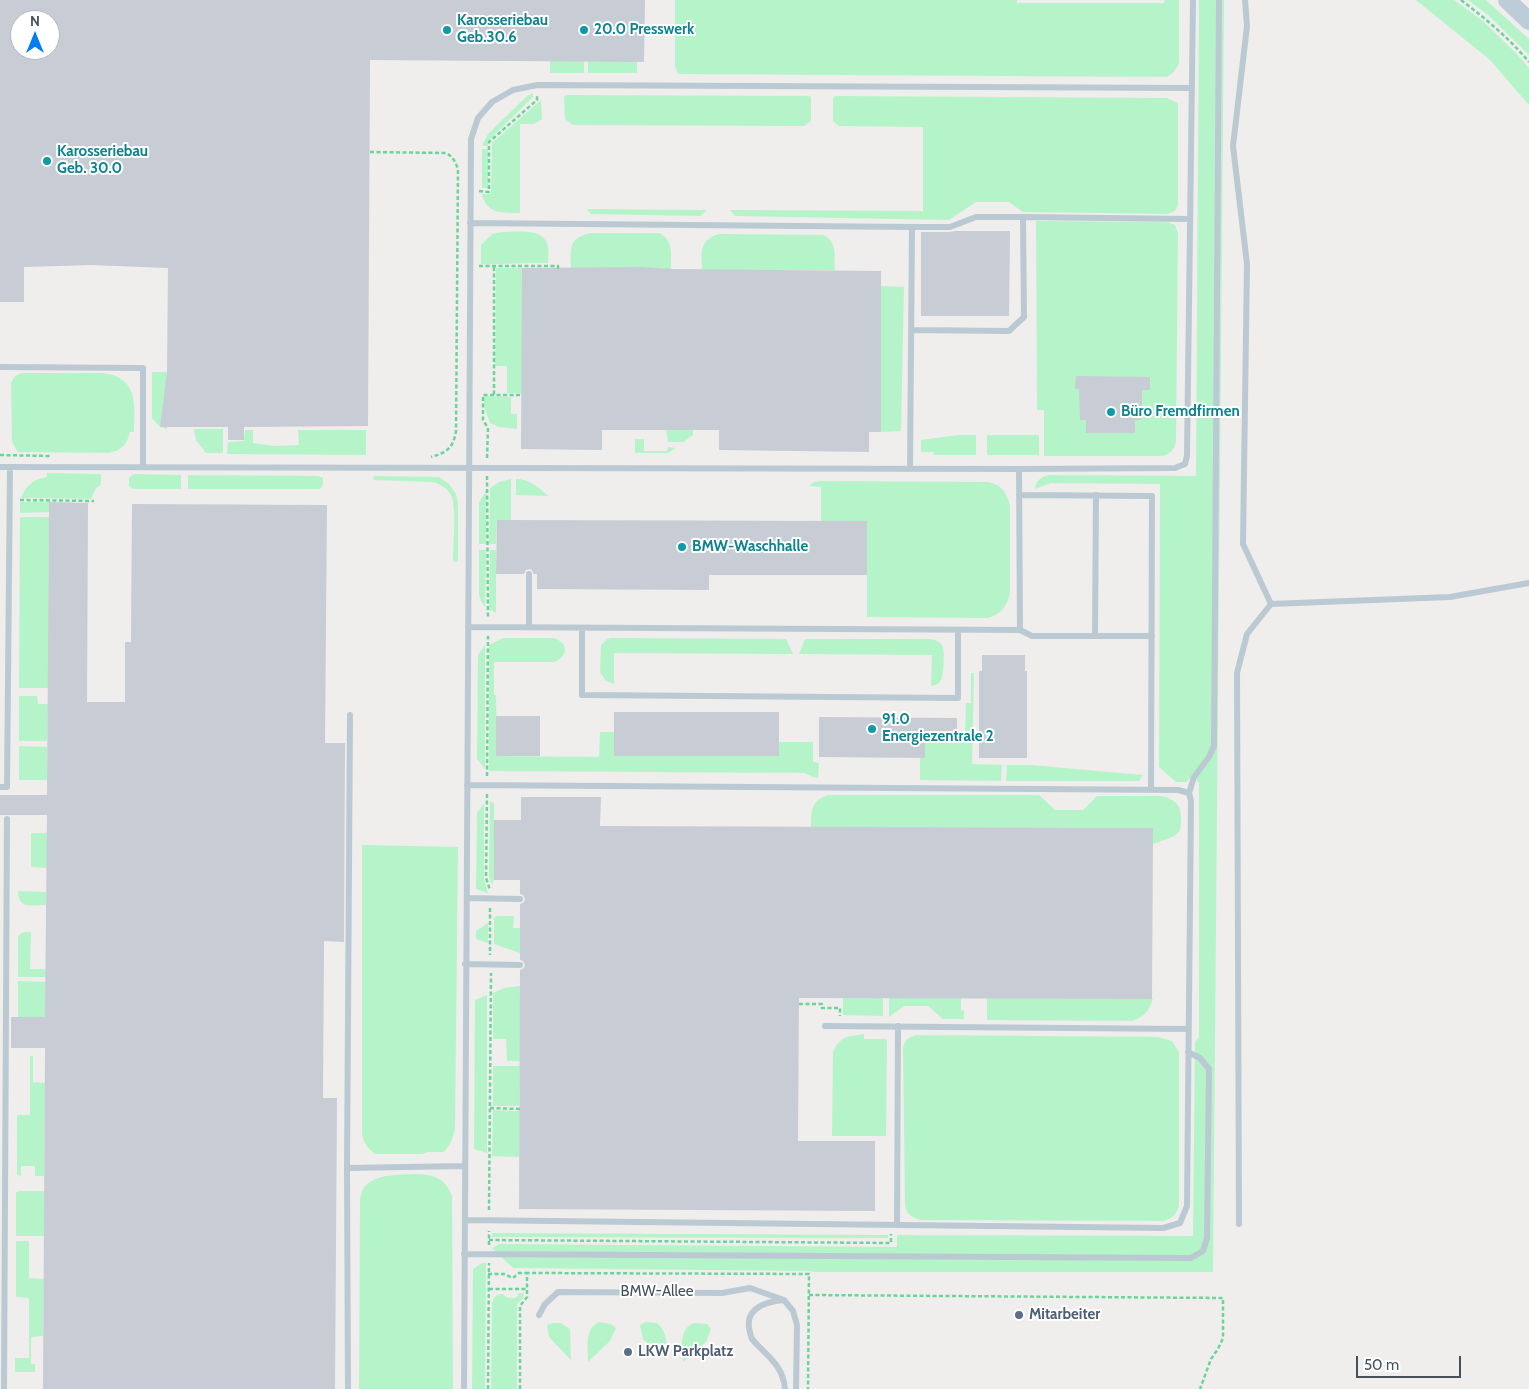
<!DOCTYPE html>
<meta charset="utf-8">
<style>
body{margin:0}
#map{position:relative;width:1529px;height:1389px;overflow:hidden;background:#f0eded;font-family:Cabin,sans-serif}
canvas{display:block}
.north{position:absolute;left:10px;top:10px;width:50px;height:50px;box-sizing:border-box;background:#fff;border:1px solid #b4babe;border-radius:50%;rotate:0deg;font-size:14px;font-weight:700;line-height:20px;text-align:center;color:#43525d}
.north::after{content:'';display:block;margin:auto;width:18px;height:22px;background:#037df4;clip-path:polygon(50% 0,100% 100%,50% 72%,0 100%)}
.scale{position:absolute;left:1356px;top:1356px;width:105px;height:22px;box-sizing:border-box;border:2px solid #43525d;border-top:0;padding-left:6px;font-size:15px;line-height:18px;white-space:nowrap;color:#43525d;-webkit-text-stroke:4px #fff;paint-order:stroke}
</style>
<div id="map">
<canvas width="1529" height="1389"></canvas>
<div class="north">N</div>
<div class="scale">50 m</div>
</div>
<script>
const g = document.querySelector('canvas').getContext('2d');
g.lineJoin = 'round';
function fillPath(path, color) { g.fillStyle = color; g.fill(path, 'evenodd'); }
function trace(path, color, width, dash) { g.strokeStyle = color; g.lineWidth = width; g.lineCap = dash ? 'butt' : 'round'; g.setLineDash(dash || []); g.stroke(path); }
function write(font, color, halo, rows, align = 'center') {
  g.font = font + ' Cabin,sans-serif'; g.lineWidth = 4; g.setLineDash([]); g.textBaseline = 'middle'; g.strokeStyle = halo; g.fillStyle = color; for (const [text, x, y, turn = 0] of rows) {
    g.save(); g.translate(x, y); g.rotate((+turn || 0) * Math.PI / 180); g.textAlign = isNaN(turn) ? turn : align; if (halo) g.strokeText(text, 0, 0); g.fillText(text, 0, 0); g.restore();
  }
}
const green = new Path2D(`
 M 675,0 L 1017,0 L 1017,3 L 1164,3 L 1165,0 L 1179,0 L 1179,63 C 1176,70 1173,73 1167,77 L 678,74 L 675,66 Z
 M 1199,0 L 1224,0 L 1213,1272 L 813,1272 L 811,1271 L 513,1268 L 492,1248 L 499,1244 L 897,1247 L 897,1235 L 1193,1236 L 1195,1042 L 1199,1037 L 1199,782 L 1197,782 L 1197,778 L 1191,777 L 1186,782 L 1176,782 L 1159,767 L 1160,484 L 1050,483 L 1035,489 C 1036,480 1041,477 1049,475 L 1196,476 Z
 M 1416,0 L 1454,0 L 1483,21 L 1515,52 L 1529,68 L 1529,105 L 1490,60 Z
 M 1468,0 L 1486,0 L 1529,39 L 1529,55 L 1488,15 Z
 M 550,61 L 584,61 L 584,73 L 550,73 Z
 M 588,61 L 637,61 L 637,73 L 588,73 Z
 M 533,93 L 533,97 L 488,141 L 488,146 L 482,146 L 488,134 L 527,96 Z
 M 566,95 L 809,96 L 811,97 L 811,121 L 804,126 L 573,125 L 565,119 L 564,96 Z
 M 835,96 L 1167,98 L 1178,103 L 1178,205 L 1175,211 L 1168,214 L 1023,212 L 1009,202 L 976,202 L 949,220 L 735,216 L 730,210 L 923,211 L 923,127 L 839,126 L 833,121 L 833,98 Z
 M 541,100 L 542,119 L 534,124 L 520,124 L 520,213 C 503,213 486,214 482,194 L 491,194 L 492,143 Z
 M 482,149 L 488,149 L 488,188 L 482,188 Z
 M 587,209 L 707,210 L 700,216 L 591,214 Z
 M 1036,221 L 1168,222 L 1175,225 L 1178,233 L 1176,441 C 1174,450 1171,454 1162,456 L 1044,456 L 1044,410 L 1037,410 Z
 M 502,232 C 516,232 544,227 548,246 C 549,251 548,258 548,263 C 526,262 504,265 481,264 L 481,245 L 492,234 Z
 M 590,233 L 659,233 C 674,240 671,255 671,269 L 571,269 C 571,249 567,239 590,233 Z
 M 719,234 L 823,235 C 838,241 834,257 835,270 L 702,270 C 702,251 698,241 719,234 Z
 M 496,268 L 522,268 L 522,393 L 507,393 L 507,366 L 495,366 Z
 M 881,286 L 904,287 L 901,431 L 881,432 Z
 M 152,372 L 167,372 L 167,429 L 160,427 L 152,418 Z
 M 22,373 L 102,373 C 108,374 116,375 121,379 C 138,389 134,416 134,432 L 130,432 C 127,445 121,451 108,453 L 18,452 L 12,442 L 11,383 L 15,376 Z
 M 484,396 L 511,397 L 511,414 L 517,414 L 517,429 L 499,427 L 490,423 L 484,406 Z
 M 194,429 L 223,429 L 223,453 L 206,453 L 196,440 Z
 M 245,430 L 253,430 L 253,443 L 274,446 L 299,445 L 298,430 L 366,430 L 366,455 L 227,454 L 228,442 L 244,441 Z
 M 666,430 L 693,430 L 693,435 L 683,442 L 668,442 Z
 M 958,435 L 976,435 L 976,455 L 934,455 L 933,452 L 921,452 L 921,440 Z
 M 987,435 L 1039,435 L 1039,455 L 987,455 Z
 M 635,439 L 644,439 L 644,451 L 667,451 L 668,447 L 676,448 L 668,453 L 635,453 Z
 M 47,473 L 101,474 L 101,485 L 96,488 L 91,499 L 21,498 C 26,485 34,479 47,477 Z
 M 133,474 L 181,475 L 181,489 L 133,489 L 129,486 L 129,478 Z
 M 188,475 L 318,476 L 323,478 L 323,484 L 320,489 L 188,489 Z
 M 375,476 L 439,477 L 449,484 L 456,494 L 458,505 L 458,559 L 457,562 L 454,562 L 453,559 C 453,544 457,508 451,495 C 447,488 440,484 433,482 L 374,480 L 373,477 Z
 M 511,479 L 511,520 L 497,520 L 496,544 L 489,544 L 490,488 L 499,482 Z
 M 516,479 C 529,479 539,487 548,496 L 516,495 Z
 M 820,481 L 988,482 C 1002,485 1007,493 1010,506 L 1010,593 C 1007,606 1002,613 989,618 L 867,617 L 867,521 L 821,521 L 821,487 L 809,486 L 814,482 Z
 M 486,491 L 486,544 L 479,544 L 479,503 L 482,497 Z
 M 20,502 L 49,502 L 49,512 L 20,513 Z
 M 20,517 L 49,517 L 48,688 L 19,688 Z
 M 479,550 L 486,550 L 485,607 L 481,601 L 479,595 Z
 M 490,550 L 496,550 L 496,613 L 489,609 Z
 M 503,638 L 554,638 C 569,643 568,657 554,662 L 494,662 L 494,695 L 496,695 L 497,756 L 599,757 L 600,732 L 614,732 L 614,756 L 778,756 L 779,742 L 813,742 L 813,762 L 819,763 L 818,778 L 813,777 L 805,773 L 489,771 L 489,645 Z
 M 611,638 L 786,639 L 793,654 L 614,653 L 614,684 L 606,681 L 600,672 L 601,645 L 607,639 Z
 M 805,639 L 931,639 C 935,640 939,641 942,645 C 945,650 944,675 941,680 C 939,684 936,685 931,686 L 932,655 L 799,654 Z
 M 485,645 L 485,769 L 477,759 L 478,655 Z
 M 971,673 L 974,673 L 972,764 L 1002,765 L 1001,781 L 920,780 L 920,758 L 925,758 L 925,719 L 930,718 L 930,731 L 965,732 L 966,703 L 971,703 Z
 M 19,696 L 37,696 L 38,704 L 48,704 L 47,741 L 19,741 Z
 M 19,746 L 47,747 L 47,780 L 19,780 Z
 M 1007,765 L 1031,765 L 1143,775 L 1139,781 L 1006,781 Z
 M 828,795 L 1039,795 L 1055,810 L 1083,810 L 1097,796 L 1160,796 C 1174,798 1182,805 1181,820 C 1181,824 1181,828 1179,832 C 1174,838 1161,841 1153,844 L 1153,828 L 811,827 C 811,810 811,801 828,795 Z
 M 490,801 L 494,804 L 494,880 L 492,885 L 489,877 Z
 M 484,803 L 484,879 L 488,893 L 476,889 L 477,813 Z
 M 31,833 L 47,833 L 47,868 L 31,867 Z
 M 362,845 L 458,847 L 455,1129 C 453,1139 450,1145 444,1152 L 428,1152 L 422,1154 L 375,1154 L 368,1148 L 364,1141 L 362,1134 Z
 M 18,891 L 46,892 L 46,905 C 33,905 18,910 18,891 Z
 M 497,916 L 514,916 L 513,928 L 520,928 L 520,953 L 494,944 L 494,918 Z
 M 488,923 L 488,943 L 476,939 L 476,931 Z
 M 24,932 L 31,932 L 30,969 L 46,969 L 46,977 L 18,977 L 18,937 L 20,934 Z
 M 18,981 L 46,982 L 45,1017 L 18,1017 Z
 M 520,986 L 520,1061 L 507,1061 L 506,1039 L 493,1039 L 493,993 L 504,988 Z
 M 487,995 L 487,1153 L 474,1149 L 475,1000 Z
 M 843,998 L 883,998 L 883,1016 L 843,1015 Z
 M 889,998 L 961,998 L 961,1010 L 964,1011 L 964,1019 L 943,1019 L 928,1006 L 904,1006 L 889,1017 Z
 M 987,998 L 1153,999 C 1149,1011 1144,1017 1132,1021 L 987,1020 Z
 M 864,1034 L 864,1039 L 887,1039 L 886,1136 L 832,1136 L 833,1052 C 841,1035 847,1037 864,1034 Z
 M 917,1035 L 1158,1037 L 1172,1041 L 1179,1052 L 1179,1205 C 1177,1214 1172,1219 1163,1221 L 920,1220 C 911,1217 906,1214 905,1204 L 903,1050 C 904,1041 907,1037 917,1035 Z
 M 30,1056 L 33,1056 L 33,1082 L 45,1083 L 44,1176 L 35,1176 L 35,1166 L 21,1166 L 21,1176 L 17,1175 L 17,1115 L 30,1115 Z
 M 493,1066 L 520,1066 L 519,1106 L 493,1106 Z
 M 493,1110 L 520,1111 L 519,1157 L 492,1156 Z
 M 412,1174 C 430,1174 445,1176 452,1196 L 453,1389 L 359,1389 L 360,1200 C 361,1197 361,1192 363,1189 C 373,1174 396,1175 412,1174 Z
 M 20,1191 L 44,1191 L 44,1236 L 16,1236 L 16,1192 Z
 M 492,1233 L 888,1235 L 888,1238 L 492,1237 Z
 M 16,1241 L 29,1241 L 29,1278 L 44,1279 L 43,1336 L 31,1337 L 31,1364 L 35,1364 L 35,1372 L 15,1372 L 15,1358 L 29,1358 L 29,1298 L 16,1297 Z
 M 482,1263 L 486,1263 L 485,1389 L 472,1389 L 473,1269 Z
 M 519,1293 L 524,1293 L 523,1298 L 517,1304 L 517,1389 L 491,1389 L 492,1303 C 494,1297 496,1294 503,1294 C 506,1298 510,1299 516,1298 Z
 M 599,1322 L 611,1324 L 616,1328 L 610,1341 L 588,1362 C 588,1348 584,1329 599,1322 Z
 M 645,1322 L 657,1323 C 669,1334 666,1345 666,1360 L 643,1339 L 640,1325 Z
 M 553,1323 L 561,1323 L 570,1329 L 571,1360 L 549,1337 L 547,1325 Z
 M 694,1323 L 707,1324 L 711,1329 L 706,1342 L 683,1362 C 682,1348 678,1329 694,1323 Z`);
const building = new Path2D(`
 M 0,0 L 645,0 L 644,62 L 370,60 L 368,426 L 244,427 L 244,440 L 228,440 L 228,427 L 160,427 L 167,372 L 168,268 L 91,265 L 24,267 L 24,302 L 0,302 ZM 20,20 L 50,20 L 50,50 L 20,50 Z
 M 955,231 L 1010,231 L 1009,316 L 921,316 L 921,232 L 950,232 Z
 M 641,267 L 671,269 L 881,271 L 881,432 L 869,432 L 869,452 L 719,450 L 719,430 L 602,430 L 602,450 L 521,449 L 522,268 Z
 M 1076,376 L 1150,377 L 1150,390 L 1142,390 L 1142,420 L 1135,420 L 1135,433 L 1086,433 L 1086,420 L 1080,420 L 1079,389 L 1075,389 Z
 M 49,502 L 88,503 L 87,702 L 125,702 L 125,642 L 131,642 L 132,504 L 327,505 L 325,743 L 345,743 L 344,942 L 324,941 L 323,1098 L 337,1098 L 335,1389 L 43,1389 L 45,1048 L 11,1048 L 11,1017 L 45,1017 L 47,815 L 0,815 L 0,795 L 47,795 Z
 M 497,520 L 867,521 L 867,575 L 709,575 L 709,590 L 537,589 L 537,574 L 534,574 L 531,569 L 526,570 L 524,574 L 496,574 Z
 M 982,655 L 1025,655 L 1025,671 L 1027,671 L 1027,758 L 979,758 L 979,671 L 982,671 Z
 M 614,712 L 779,712 L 779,756 L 614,756 Z
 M 496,716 L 540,716 L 540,756 L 496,756 Z
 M 819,717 L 957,718 L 957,732 L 925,731 L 925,758 L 819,757 Z
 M 521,797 L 601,797 L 600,826 L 1153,828 L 1152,999 L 799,998 L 798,1141 L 875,1141 L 875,1211 L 519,1209 L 520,970 L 524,968 L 525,965 L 523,961 L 520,960 L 520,904 L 524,902 L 525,899 L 523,895 L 520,894 L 520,880 L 494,880 L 494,820 L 521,820 Z`);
const path = new Path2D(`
 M 1461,0 C 1486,19 1509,38 1529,62
 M 370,152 L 446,153 C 453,157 455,161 458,169 L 456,431 C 453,448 448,452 431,457
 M 479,191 L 489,192 L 489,142 L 537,100 L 537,94
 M 479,266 L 558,266 L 558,269
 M 494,267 L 494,395
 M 0,455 L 51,456
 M 487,458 L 488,428 L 483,420 L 483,395 L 522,395
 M 487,476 L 488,618
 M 20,500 L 94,501
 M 487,776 L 488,636
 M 487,794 L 486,878 L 490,890
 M 490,908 L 490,955
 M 799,1004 L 822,1004 L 822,1008 L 840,1008 L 840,1016
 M 490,1108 L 520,1109
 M 489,1210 L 491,973
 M 489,1240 L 891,1243 L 891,1234
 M 489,1245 L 489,1231
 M 488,1274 L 504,1274 L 513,1278 L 519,1273 L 527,1273
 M 489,1289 L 527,1289
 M 809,1295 L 1223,1298 L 1223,1338 L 1218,1349 L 1211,1359 L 1200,1389
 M 488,1389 L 489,1263
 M 520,1389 L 520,1306 L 527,1297 L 527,1273 L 809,1274 L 808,1389`);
const service = new Path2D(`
 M 1245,0 L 1247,26 L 1233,146 L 1247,264 L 1243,544 L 1271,604
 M 470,223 L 912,227 L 910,469
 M 912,227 L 950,227 L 976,217 L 1023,217
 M 911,330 L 1009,331 L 1024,317 L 1023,217 L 1190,219
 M 0,367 L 143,368 L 143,466
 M 0,467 L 1019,469 L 1020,630 L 468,627
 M 1019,469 L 1175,468 L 1185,464 L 1187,456 L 1193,0
 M 1019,495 L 1152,496 L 1151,790
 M 529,574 L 529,627
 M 582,628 L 582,695 L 958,698 L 958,630
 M 1020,630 L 1032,636 L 1152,636
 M 1095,636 L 1096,495
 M 0,787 L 7,787 L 10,467
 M 1189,793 L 1194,777 L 1209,757 L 1214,746 L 1219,0
 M 467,898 L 520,899
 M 465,964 L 520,965
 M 825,1026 L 1188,1029
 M 347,1168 L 465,1166
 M 465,1220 L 1163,1228 L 1180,1223 L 1187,1206 L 1191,801 L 1189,793 L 1178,790 L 467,785
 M 1239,1224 L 1237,673 L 1247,634 L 1271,604 L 1450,597 L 1529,583
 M 897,1225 L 898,1026
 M 464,1254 L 1191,1258 L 1203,1251 L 1207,1238 L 1209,1069 L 1200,1058 L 1188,1052
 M 783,1300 C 767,1302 746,1307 749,1328 C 750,1331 750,1335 752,1339 C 766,1356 783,1364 785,1389
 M 539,1315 L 545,1304 L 558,1292 L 722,1293 L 750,1288 L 784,1300 L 793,1311 L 797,1325 L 796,1389
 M 4,1389 L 7,819
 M 348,1389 L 347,1168 L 350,715
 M 464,1389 L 471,139 L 478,118 L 492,102 L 513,90 L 537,85 L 1192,88`);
const secondary = new Path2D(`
 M 1507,0 L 1529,21`);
const markers = [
 [447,30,5,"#0f9aa8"],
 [584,30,5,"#0f9aa8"],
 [47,161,5,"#0f9aa8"],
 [1111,412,5,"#0f9aa8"],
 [682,547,5,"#0f9aa8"],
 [872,729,5,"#0f9aa8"],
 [1019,1315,5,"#5c6f8a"],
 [628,1352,5,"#5c6f8a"]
];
const cultureNames = [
 ["Karosseriebau",457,21],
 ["Geb.30.6",457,38],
 ["20.0 Presswerk",594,30],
 ["Karosseriebau",57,152],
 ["Geb. 30.0",57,169],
 ["Büro Fremdfirmen",1121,412],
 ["BMW-Waschhalle",692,547],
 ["91.0",882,720],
 ["Energiezentrale 2",882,737]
];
const streetNames = [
 ["BMW-Allee",657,1292]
];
const serviceNames = [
 ["Mitarbeiter",1029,1315],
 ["LKW Parkplatz",638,1352]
];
fillPath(green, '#b5f4c9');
fillPath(building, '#c8ccd4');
trace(path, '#69d699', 2.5, [4, 2.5]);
trace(service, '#bbc9d2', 6);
trace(secondary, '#bdccd9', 18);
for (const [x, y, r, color] of markers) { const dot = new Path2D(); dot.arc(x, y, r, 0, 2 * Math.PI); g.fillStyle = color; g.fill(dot); trace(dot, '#fff', 2); }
write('bold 15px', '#0d838f', '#fff', cultureNames, 'left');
write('15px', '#43525d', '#fff', streetNames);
write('bold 15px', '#4e5e75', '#fff', serviceNames, 'left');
</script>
